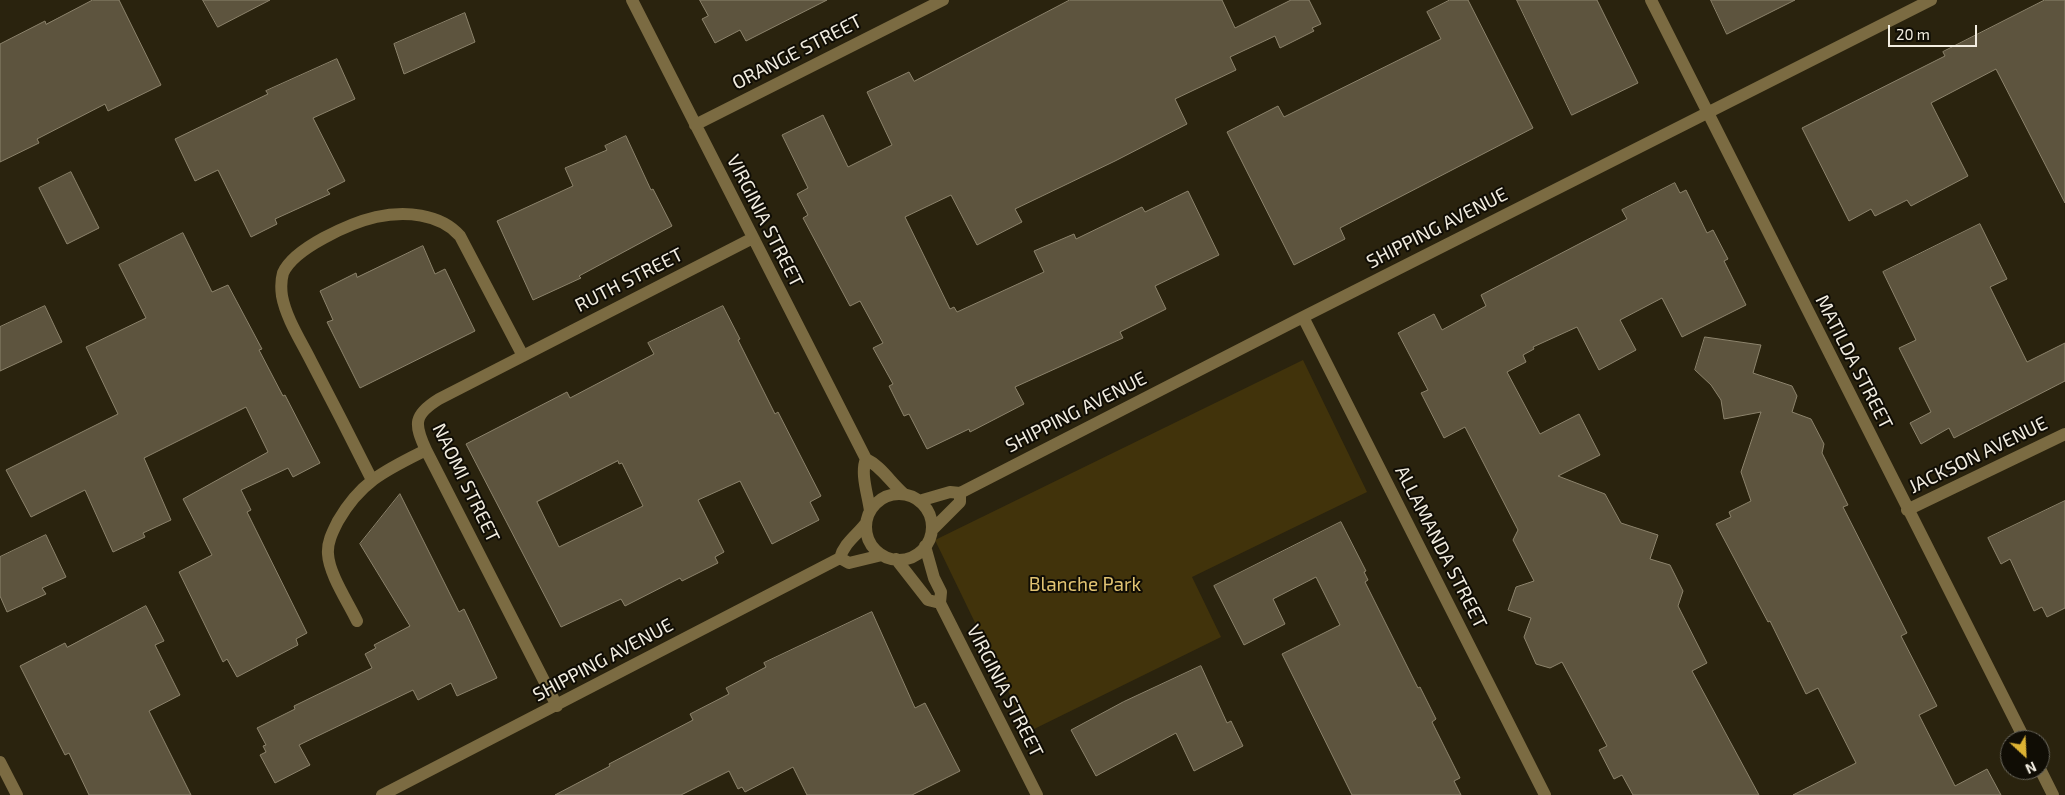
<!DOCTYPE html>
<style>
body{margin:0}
#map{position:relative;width:2065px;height:795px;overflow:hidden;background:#2a230e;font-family:"Exo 2",sans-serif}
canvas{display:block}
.north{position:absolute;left:2000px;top:730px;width:50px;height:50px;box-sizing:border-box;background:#100d05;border:1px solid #6a675d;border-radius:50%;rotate:155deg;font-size:14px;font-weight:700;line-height:20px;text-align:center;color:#f2ede1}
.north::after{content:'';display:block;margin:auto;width:18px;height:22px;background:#dcb233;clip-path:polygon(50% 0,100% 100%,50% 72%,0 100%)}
.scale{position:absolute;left:1888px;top:25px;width:89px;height:22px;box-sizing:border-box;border:2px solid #f2ede1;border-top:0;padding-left:6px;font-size:15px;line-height:18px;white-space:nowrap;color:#f2ede1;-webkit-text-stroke:4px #100d05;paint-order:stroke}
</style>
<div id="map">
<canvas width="2065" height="795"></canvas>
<div class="north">N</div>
<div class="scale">20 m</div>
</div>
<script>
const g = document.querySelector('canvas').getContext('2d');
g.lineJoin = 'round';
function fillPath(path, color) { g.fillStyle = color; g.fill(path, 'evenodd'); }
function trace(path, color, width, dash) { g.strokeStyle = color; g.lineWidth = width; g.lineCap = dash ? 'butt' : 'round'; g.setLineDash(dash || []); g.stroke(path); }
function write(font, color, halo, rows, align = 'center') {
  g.font = font + ' "Exo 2",sans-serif'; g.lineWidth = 4; g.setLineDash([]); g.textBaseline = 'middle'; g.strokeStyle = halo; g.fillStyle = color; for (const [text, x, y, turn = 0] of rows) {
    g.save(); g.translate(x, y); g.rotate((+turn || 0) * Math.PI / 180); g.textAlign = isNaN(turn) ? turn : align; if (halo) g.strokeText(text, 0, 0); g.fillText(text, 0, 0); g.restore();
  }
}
const green = new Path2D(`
 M 1303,360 L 1367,492 L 1192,577 L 1221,637 L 1028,732 L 935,540 Z`);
const building = new Path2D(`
 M 93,0 L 119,0 L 161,85 L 108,111 L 105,104 L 37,139 L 39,143 L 0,162 L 0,44 L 45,21 L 46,24 Z
 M 203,0 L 270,0 L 218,27 Z
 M 700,0 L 827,0 L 746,41 L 740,30 L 715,43 L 702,19 L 708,16 Z
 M 1070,0 L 1222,0 L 1235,28 L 1291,0 L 1309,0 L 1321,24 L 1312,28 L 1314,31 L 1280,48 L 1275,36 L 1230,57 L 1236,70 L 1175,99 L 1187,124 L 1115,161 L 1015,209 L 1022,222 L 977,245 L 951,195 L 905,217 L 950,309 L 954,307 L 957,312 L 1044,272 L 1034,251 L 1074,234 L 1076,239 L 1142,207 L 1145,212 L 1188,191 L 1219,255 L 1155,286 L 1166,309 L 1120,332 L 1123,338 L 1015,387 L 1024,404 L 970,432 L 969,429 L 927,449 L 909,414 L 904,416 L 889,386 L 893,384 L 873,348 L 883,343 L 860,301 L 850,306 L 803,218 L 808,215 L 797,194 L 808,188 L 782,135 L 823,115 L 848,167 L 892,145 L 867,92 L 909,72 L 914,81 Z
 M 1450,0 L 1468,0 L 1533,128 L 1340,228 L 1345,239 L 1294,265 L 1227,132 L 1278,106 L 1284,117 L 1441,39 L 1427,12 Z
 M 1517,0 L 1597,0 L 1638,83 L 1572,115 Z
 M 1711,0 L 1795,0 L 1727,34 Z
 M 2045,0 L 2065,0 L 2065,203 L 1996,69 L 1931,103 L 1968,176 L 1911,206 L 1907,200 L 1875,216 L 1871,209 L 1849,221 L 1802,128 L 1945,56 L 1943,52 Z
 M 465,13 L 475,42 L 404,74 L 394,44 Z
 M 337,59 L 355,99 L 313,118 L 345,181 L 327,190 L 330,194 L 275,219 L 277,224 L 251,237 L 218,170 L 195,181 L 175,139 L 268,94 L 266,91 Z
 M 626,136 L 651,190 L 653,189 L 672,226 L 579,276 L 581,278 L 533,300 L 497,221 L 573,186 L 565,168 L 607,150 L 605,146 Z
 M 71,172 L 99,228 L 67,244 L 39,188 Z
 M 1675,183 L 1680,193 L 1686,190 L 1707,233 L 1713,230 L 1728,259 L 1724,261 L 1746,305 L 1682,337 L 1662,298 L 1620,320 L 1636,350 L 1599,370 L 1577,327 L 1533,347 L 1534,349 L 1523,355 L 1526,362 L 1507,372 L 1540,434 L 1579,414 L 1600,455 L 1558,476 L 1605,494 L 1621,523 L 1658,535 L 1650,559 L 1670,565 L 1683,591 L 1678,606 L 1707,663 L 1692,671 L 1759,795 L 1633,795 L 1622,775 L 1614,779 L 1599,750 L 1607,746 L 1562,662 L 1550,668 L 1536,664 L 1524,637 L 1531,618 L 1508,610 L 1516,587 L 1534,581 L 1513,540 L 1518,530 L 1465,427 L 1444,438 L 1421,393 L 1428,390 L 1398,333 L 1434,314 L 1442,330 L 1486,306 L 1481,295 L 1627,219 L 1622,210 Z
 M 1980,224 L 2007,279 L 1990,287 L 2027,362 L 2065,343 L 2065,381 L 1954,438 L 1949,428 L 1921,444 L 1910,423 L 1931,412 L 1899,348 L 1916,340 L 1883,272 Z
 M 183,233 L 212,292 L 228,285 L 262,349 L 259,350 L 283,396 L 285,395 L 320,463 L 293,477 L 288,468 L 241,490 L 251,510 L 247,512 L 307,633 L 296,639 L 298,645 L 237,677 L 227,659 L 223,662 L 179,572 L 212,555 L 183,499 L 268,452 L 246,407 L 144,458 L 171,520 L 143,533 L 145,537 L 113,552 L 85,490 L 31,517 L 6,470 L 118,414 L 86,347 L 146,318 L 119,265 Z
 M 423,246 L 435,274 L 445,269 L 475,331 L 360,388 L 327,322 L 333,320 L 320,291 L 356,273 L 357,277 Z
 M 45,306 L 62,342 L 0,371 L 0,327 Z
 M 723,306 L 740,339 L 738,340 L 775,414 L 778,412 L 821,496 L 810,502 L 819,520 L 772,544 L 740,481 L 698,500 L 724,552 L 715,557 L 718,563 L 682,581 L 680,578 L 625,606 L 621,599 L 561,627 L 466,444 L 567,392 L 570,398 L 654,354 L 648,343 ZM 618,461 L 619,464 L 622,463 L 643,506 L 559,547 L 537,502 Z
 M 1705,337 L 1761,345 L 1753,373 L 1792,386 L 1797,396 L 1792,412 L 1811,419 L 1824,444 L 1822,453 L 1848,505 L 1843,507 L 1907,633 L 1901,636 L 1937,706 L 1919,715 L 1955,786 L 1987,769 L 2001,795 L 1793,795 L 1856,763 L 1818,688 L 1806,694 L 1770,621 L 1768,622 L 1716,524 L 1731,517 L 1729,512 L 1751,501 L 1741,472 L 1761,412 L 1724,419 L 1721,400 L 1711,385 L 1695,370 Z
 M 400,494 L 459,612 L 464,609 L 497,678 L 457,696 L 451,683 L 418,700 L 413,690 L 299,745 L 310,765 L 275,783 L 260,755 L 266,752 L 263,746 L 266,745 L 257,728 L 295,709 L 294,706 L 372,668 L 365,654 L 376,648 L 374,645 L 410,626 L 360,544 Z
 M 2065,501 L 2065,608 L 2047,617 L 2042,607 L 2034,611 L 2010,559 L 2001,564 L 1988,538 Z
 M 1341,522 L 1366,571 L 1364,572 L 1368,580 L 1365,582 L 1418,688 L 1420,687 L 1436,719 L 1432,722 L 1460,778 L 1454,781 L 1461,795 L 1352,795 L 1282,654 L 1340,625 L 1316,577 L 1273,599 L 1285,624 L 1244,645 L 1214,586 Z
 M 46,535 L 66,577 L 42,588 L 46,594 L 7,612 L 0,596 L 0,557 Z
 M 146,606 L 164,641 L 155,645 L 180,695 L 149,711 L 191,795 L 89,795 L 69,753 L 65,755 L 20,666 L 65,643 L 67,647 Z
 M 872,612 L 915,708 L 925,703 L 960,771 L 912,795 L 807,795 L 793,767 L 745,792 L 742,787 L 738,789 L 729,771 L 681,795 L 555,795 L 610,766 L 609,764 L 693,720 L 690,714 L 729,694 L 726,688 L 766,667 L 764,663 Z
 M 1201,666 L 1227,723 L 1231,721 L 1243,746 L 1194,771 L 1176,733 L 1096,776 L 1071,730 L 1123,702 Z`);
const minor = new Path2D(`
 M 632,0 L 866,459 C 881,466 891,483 904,494
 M 1651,0 L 2025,740
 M 695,125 L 943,0
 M 1303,317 L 1545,795
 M 866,459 C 860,473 868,495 870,511
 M 372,480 C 352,440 332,401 311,361 C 301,341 286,318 282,296 C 281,289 281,280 283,273 C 294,248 350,223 376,217 C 404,211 440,213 460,236 L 523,356
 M866 527a33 33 0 1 1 66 0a33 33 0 1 1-66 0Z
 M 919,501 L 950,492 L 960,493 L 1303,317 L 1931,0
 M 1907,510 L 2065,434
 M 932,530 L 960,502 L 960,493
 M 925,546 L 934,578 L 941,592 L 940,603 L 1037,795
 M 840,558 L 849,563 L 882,555
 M 896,559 L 928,600 L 940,603
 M 357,621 C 348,602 329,574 328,554 C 327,542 333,531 338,521 C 361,481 386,470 426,450
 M 557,706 L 426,450 C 414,424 413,415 439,399 L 753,238
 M 0,762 L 17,795
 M 2040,769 L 2053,795
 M 382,795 L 840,558 C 844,543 857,535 866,523`);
const streetNames = [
 ["ORANGE STREET",797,52,-27],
 ["VIRGINIA STREET",765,221,63],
 ["SHIPPING AVENUE",1437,228,-27],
 ["RUTH STREET",629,280,-27],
 ["MATILDA STREET",1854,362,63],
 ["SHIPPING AVENUE",1076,412,-27],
 ["JACKSON AVENUE",1978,455,-26],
 ["NAOMI STREET",466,483,64],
 ["ALLAMANDA STREET",1441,547,63],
 ["SHIPPING AVENUE",603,660,-28],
 ["VIRGINIA STREET",1005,691,63]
];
const parkNames = [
 ["Blanche Park",1085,585]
];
fillPath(green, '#41330b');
fillPath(building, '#5d543e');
trace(building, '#8c836c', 1);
trace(minor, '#7b6b42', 12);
write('19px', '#f2ede1', '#100d05', streetNames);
write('19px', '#e1c372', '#100d05', parkNames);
</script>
